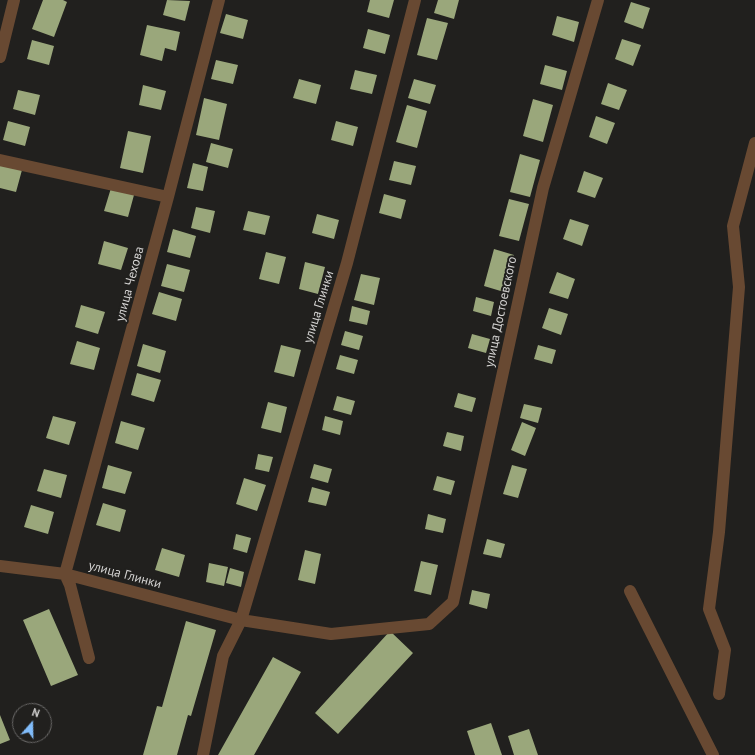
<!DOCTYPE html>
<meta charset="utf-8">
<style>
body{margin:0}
#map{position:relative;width:755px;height:755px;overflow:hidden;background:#21201e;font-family:"PT Sans",sans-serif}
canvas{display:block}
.north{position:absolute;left:12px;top:703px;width:40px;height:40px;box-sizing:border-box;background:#21201e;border:1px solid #686766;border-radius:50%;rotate:20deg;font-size:11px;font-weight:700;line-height:16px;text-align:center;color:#d3d2d1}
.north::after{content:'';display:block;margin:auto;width:14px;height:18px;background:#81bcfa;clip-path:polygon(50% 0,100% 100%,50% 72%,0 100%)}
</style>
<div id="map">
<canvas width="755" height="755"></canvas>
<div class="north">N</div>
</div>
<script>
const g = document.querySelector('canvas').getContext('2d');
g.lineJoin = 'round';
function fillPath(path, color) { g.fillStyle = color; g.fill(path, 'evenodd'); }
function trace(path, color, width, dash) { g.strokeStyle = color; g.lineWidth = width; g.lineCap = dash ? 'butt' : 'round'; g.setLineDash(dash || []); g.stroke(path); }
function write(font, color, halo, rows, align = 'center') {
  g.font = font + ' "PT Sans",sans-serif'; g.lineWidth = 4; g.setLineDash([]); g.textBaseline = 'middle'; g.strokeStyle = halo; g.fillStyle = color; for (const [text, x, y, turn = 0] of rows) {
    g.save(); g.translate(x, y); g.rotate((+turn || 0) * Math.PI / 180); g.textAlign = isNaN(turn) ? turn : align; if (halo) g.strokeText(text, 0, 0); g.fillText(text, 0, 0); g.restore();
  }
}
const building = new Path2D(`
 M 43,0 L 63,0 L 67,2 L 54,37 L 32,29 Z
 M 167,0 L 190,1 L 185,21 L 163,15 Z
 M 370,0 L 394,0 L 389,18 L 367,12 Z
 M 438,0 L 459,0 L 454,19 L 434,13 Z
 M 631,2 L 650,8 L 643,29 L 624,22 Z
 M 226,14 L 248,20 L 243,39 L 220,33 Z
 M 557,16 L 579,22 L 574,42 L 552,35 Z
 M 427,18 L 448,23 L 437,60 L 417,55 Z
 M 147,25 L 180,32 L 176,51 L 165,48 L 162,61 L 140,55 Z
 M 368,29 L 390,35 L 385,54 L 363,48 Z
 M 622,39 L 641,45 L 633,66 L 615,59 Z
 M 32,40 L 54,46 L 49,65 L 27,59 Z
 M 216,60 L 238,65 L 233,84 L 211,79 Z
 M 545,65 L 567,71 L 562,90 L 540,84 Z
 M 355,70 L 377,75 L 372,94 L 350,89 Z
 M 299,79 L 321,85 L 316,104 L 293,98 Z
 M 414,79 L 436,85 L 430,104 L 408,98 Z
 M 608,83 L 627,90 L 619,110 L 601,104 Z
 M 143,85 L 166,91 L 161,110 L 139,105 Z
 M 18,90 L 40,95 L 35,115 L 13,109 Z
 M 204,98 L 227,104 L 219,140 L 196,135 Z
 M 533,99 L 553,105 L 543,142 L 523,136 Z
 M 407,105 L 427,111 L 417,148 L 396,142 Z
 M 596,116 L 615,123 L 607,144 L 589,137 Z
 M 8,121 L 30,127 L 25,146 L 3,140 Z
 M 336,121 L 358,127 L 353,146 L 331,140 Z
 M 128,131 L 151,136 L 143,173 L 120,168 Z
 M 211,143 L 233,149 L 228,168 L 206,162 Z
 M 520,154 L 540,160 L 530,197 L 510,192 Z
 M 394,161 L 416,166 L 411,185 L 389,180 Z
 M 193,163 L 208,167 L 203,191 L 187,188 Z
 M 0,164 L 22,170 L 16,192 L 0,188 Z
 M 584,171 L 603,178 L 595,198 L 577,192 Z
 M 111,188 L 134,195 L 128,217 L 104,211 Z
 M 384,194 L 406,200 L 401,219 L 379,213 Z
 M 509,199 L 529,204 L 519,241 L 499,236 Z
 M 196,207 L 215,211 L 210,233 L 191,228 Z
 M 248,211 L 270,216 L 265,235 L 243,230 Z
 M 317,214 L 339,220 L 334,239 L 312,233 Z
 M 570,219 L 589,225 L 582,246 L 563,239 Z
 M 173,229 L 196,236 L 190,258 L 167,252 Z
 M 104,241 L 128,248 L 121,270 L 98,264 Z
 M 494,249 L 514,255 L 504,292 L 484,286 Z
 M 266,252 L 286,257 L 279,284 L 259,279 Z
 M 305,262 L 325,267 L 318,294 L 299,289 Z
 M 167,264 L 190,270 L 184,292 L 161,286 Z
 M 557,272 L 575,279 L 568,299 L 549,293 Z
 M 361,274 L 380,278 L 374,305 L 354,300 Z
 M 159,292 L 182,299 L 176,321 L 152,314 Z
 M 476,297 L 494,302 L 491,316 L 473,311 Z
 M 81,305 L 105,312 L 98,334 L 75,327 Z
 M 352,306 L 370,311 L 367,325 L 349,321 Z
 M 549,308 L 568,314 L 561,335 L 542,328 Z
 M 345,331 L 363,336 L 359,350 L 341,345 Z
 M 472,334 L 490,339 L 486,353 L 468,348 Z
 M 77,341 L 100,348 L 94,370 L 70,364 Z
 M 143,344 L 166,351 L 160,373 L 137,366 Z
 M 281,345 L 301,350 L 294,377 L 274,372 Z
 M 538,345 L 556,350 L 552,364 L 534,359 Z
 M 340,355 L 358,360 L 354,374 L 336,369 Z
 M 137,373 L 161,380 L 154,402 L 131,395 Z
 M 458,393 L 476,398 L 472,412 L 454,407 Z
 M 337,396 L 355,401 L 351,415 L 333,410 Z
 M 268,402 L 287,407 L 281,433 L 261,428 Z
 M 524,404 L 542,408 L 538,423 L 520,418 Z
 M 53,416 L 76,422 L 69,445 L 46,438 Z
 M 325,416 L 343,421 L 340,435 L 322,430 Z
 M 121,421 L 145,428 L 138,450 L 115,443 Z
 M 522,422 L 536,428 L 525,456 L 511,450 Z
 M 447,432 L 464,436 L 461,451 L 443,446 Z
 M 258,454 L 273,457 L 269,472 L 255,469 Z
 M 314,464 L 332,469 L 328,483 L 310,478 Z
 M 108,465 L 132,472 L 125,494 L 102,488 Z
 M 512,465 L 527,469 L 518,498 L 503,494 Z
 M 44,469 L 67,475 L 61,498 L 37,491 Z
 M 437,476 L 455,481 L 451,495 L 433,490 Z
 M 244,478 L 266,485 L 257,511 L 236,504 Z
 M 312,487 L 330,492 L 326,506 L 308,502 Z
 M 103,503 L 126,510 L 120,532 L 96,525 Z
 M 31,505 L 54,512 L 48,534 L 24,527 Z
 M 428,514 L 446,519 L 443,533 L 425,529 Z
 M 236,534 L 251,538 L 247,553 L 233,549 Z
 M 487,539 L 505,544 L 501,558 L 483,554 Z
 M 162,548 L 185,555 L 179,577 L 155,570 Z
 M 305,550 L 321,554 L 315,584 L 298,580 Z
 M 421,561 L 438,565 L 431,595 L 414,591 Z
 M 209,563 L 228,567 L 224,586 L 206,582 Z
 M 230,568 L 244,572 L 241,587 L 226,583 Z
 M 472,590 L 490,594 L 487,609 L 469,604 Z
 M 49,609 L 78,675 L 51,686 L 23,620 Z
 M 186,621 L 216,630 L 191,716 L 188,715 L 177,755 L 143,755 L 157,706 L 162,707 Z
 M 390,631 L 413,653 L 338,734 L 315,713 Z
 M 273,657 L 301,672 L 254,755 L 218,755 Z
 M 0,715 L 10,740 L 0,744 Z
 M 491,723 L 502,755 L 475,755 L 467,731 Z
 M 529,729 L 538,755 L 514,755 L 508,736 Z`);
const minor = new Path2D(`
 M 0,57 L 14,0
 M 0,160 L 168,197
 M 0,566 L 65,574 L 241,620 L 331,634 L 429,624 L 453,602 L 543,188 L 598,0
 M 630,591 L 713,755
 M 89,658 L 70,585 L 65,574 L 168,197 L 219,0
 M 719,694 L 725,650 L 709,609 L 719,532 L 739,287 L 733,226 L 755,143
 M 203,755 L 223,656 L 241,620 L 347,263 L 415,0`);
const streetNames = [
 ["улица Чехова",130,284,-75],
 ["улица Глинки",319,307,-73],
 ["улица Достоевского",501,312,-78],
 ["улица Глинки",125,575,15]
];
fillPath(building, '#9aa77b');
trace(minor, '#684932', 12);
write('13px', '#d3d2d1', '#21201e', streetNames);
</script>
